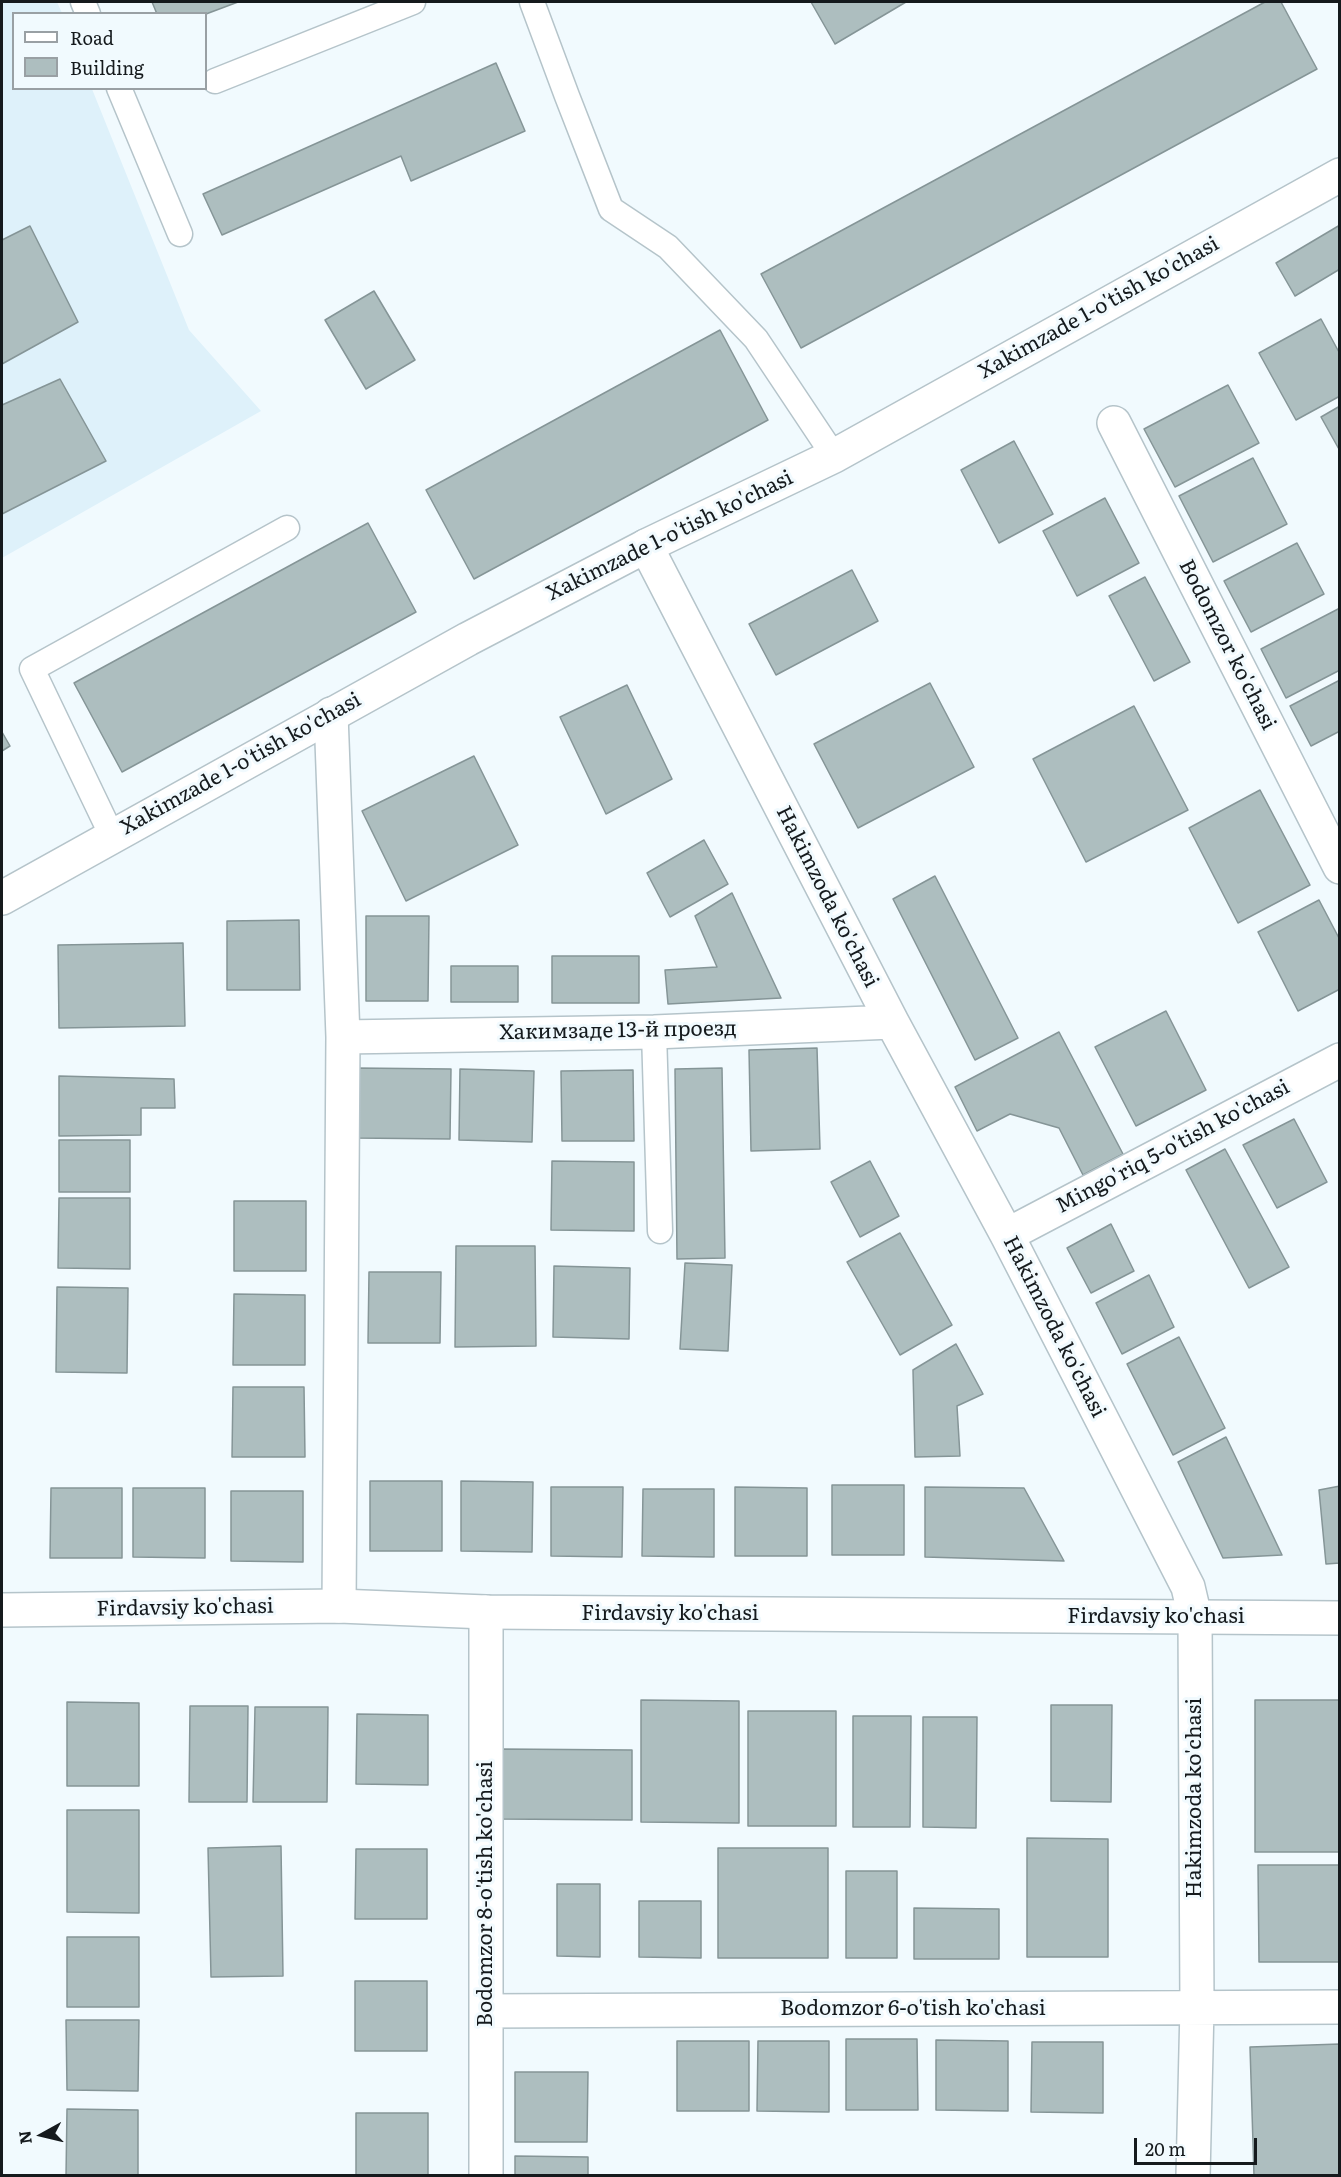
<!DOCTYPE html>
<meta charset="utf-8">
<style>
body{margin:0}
#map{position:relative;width:1341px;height:2177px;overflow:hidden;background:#f1fafe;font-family:Literata,serif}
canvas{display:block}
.frame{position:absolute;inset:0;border:3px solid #151a1d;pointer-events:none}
.legend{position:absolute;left:12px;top:12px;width:195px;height:78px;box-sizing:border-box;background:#f1fafe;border:2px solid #99a0a4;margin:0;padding:8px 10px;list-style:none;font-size:18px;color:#151a1d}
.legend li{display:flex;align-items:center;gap:12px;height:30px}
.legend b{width:30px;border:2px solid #99a0a4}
.north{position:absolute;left:12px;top:2105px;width:60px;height:60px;-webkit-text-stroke:4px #f1fafe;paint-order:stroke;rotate:262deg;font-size:16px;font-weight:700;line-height:24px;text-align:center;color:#151a1d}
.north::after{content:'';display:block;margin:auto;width:21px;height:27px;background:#151a1d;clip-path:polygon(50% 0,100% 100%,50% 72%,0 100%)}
.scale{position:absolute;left:1134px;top:2138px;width:123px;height:27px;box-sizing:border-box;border:3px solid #151a1d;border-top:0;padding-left:8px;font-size:18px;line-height:21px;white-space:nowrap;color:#151a1d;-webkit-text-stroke:4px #f1fafe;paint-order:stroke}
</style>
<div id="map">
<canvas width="1341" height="2177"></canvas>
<div class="frame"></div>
<ul class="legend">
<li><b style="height:8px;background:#fff"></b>Road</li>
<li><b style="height:16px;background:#adbebf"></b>Building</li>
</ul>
<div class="north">N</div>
<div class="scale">20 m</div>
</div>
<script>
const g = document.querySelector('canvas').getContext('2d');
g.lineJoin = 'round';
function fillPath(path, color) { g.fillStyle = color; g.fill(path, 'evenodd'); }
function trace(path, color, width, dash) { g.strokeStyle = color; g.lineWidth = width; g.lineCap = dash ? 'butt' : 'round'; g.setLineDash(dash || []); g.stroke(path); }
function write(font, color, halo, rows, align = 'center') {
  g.font = font + ' Literata,serif'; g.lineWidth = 6; g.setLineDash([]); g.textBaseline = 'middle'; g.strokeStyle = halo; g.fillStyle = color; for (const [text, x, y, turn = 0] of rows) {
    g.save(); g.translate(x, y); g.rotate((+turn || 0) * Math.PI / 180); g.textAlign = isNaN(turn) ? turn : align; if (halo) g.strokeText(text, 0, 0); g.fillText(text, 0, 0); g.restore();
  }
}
const built = new Path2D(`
 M 2,2 L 57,2 L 62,13 L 14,14 L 14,88 L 92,89 L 189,330 L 261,411 L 2,558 Z`);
const building = new Path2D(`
 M 152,2 L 238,2 L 206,14 L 157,14 Z
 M 811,2 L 906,2 L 835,44 Z
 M 1265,2 L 1281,2 L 1317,69 L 801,348 L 761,274 Z
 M 496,63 L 525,131 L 411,181 L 401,156 L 222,235 L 203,194 Z
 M 1340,225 L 1340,269 L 1295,296 L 1276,263 Z
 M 30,226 L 78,322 L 2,364 L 2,240 Z
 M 374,291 L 415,360 L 366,389 L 325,320 Z
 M 1321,319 L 1340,354 L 1340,396 L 1296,420 L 1259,353 Z
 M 720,330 L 768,420 L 474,579 L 426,490 Z
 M 60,379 L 106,461 L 2,514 L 2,405 Z
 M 1228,385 L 1259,443 L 1175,487 L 1144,429 Z
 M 1340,406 L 1340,451 L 1321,417 Z
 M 1014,441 L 1053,514 L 999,543 L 961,470 Z
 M 1253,458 L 1287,524 L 1213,562 L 1179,496 Z
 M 1105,498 L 1139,563 L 1077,596 L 1043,531 Z
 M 368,523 L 416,612 L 122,772 L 74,683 Z
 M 1297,543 L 1324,594 L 1251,632 L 1224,581 Z
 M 852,570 L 878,621 L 776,675 L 749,624 Z
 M 1145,577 L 1190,662 L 1154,681 L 1109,596 Z
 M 1340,608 L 1340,670 L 1286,698 L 1261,649 Z
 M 1340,680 L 1340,731 L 1311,746 L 1290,706 Z
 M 930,683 L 974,767 L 858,828 L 814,744 Z
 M 627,685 L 672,779 L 606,814 L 560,717 Z
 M 1134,706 L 1188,810 L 1086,862 L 1033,759 Z
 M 2,732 L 10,746 L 2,751 Z
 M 474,756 L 518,845 L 406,901 L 362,811 Z
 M 1260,790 L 1310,885 L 1238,923 L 1189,828 Z
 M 704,840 L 728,884 L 670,917 L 647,873 Z
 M 935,876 L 1018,1038 L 975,1060 L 893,899 Z
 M 732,893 L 781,998 L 668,1004 L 665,970 L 717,967 L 695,916 Z
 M 1319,900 L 1340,940 L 1340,989 L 1298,1011 L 1258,932 Z
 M 366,916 L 429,916 L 428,1001 L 366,1001 Z
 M 299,920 L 300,990 L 227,990 L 227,921 Z
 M 183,943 L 185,1026 L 59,1028 L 58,945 Z
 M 552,956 L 639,956 L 639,1003 L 552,1003 Z
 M 451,966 L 518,966 L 518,1002 L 451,1002 Z
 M 1166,1011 L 1206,1090 L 1136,1126 L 1095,1047 Z
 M 1059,1032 L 1123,1154 L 1083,1175 L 1059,1128 L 1010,1114 L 977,1131 L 955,1087 Z
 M 817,1048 L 820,1149 L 751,1151 L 749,1050 Z
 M 356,1068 L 451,1069 L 450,1139 L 355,1138 Z
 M 722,1068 L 725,1258 L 677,1259 L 675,1069 Z
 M 460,1069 L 534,1071 L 532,1142 L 459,1140 Z
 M 633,1070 L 634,1141 L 562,1141 L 561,1071 Z
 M 59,1076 L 174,1079 L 175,1108 L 141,1108 L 141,1135 L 59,1136 Z
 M 1294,1119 L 1327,1182 L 1277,1208 L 1243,1145 Z
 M 59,1140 L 130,1140 L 130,1192 L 59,1192 Z
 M 1225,1149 L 1289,1267 L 1249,1288 L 1186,1170 Z
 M 552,1161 L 634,1162 L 634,1231 L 551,1230 Z
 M 870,1161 L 899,1216 L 860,1237 L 831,1182 Z
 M 59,1198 L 130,1198 L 130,1269 L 58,1268 Z
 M 234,1201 L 306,1201 L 306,1271 L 234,1271 Z
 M 1111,1224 L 1134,1271 L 1091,1293 L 1067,1248 Z
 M 900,1233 L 952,1325 L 900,1355 L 847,1262 Z
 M 456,1246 L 535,1246 L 536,1346 L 455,1347 Z
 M 685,1263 L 732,1265 L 728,1351 L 680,1349 Z
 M 554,1266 L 630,1268 L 629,1339 L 553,1337 Z
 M 369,1272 L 441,1272 L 440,1343 L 368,1343 Z
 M 1149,1275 L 1174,1327 L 1122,1354 L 1096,1303 Z
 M 57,1287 L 128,1288 L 127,1373 L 56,1372 Z
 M 234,1294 L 305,1295 L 305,1365 L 233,1365 Z
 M 1179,1337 L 1225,1428 L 1173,1455 L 1127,1364 Z
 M 956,1344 L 983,1394 L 957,1406 L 960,1456 L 915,1457 L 913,1370 Z
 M 233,1387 L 304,1387 L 305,1457 L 232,1457 Z
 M 1226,1437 L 1282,1555 L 1223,1558 L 1178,1462 Z
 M 370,1481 L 442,1481 L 442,1551 L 370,1551 Z
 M 461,1481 L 533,1482 L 532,1552 L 461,1551 Z
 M 832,1485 L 904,1485 L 904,1555 L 832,1555 Z
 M 1340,1486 L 1340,1563 L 1326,1564 L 1319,1490 Z
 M 551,1487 L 623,1487 L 622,1557 L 551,1556 Z
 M 735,1487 L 807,1488 L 807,1556 L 735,1556 Z
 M 925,1487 L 1024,1488 L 1064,1561 L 925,1557 Z
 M 51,1488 L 122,1488 L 122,1558 L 50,1558 Z
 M 133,1488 L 205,1488 L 205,1558 L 133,1557 Z
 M 643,1489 L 714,1489 L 714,1557 L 642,1556 Z
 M 231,1491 L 303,1491 L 303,1562 L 231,1561 Z
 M 641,1700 L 739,1701 L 739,1823 L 641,1822 Z
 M 1255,1700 L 1340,1700 L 1340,1852 L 1255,1852 Z
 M 67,1702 L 139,1703 L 139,1786 L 67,1786 Z
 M 1051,1705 L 1112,1705 L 1111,1802 L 1051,1801 Z
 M 190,1706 L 248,1706 L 247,1802 L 189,1802 Z
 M 255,1707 L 328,1707 L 327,1802 L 253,1802 Z
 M 748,1711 L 836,1711 L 836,1826 L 748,1826 Z
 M 357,1714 L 428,1715 L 428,1785 L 356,1784 Z
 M 853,1716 L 911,1716 L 910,1827 L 853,1827 Z
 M 923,1717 L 977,1717 L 976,1828 L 923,1827 Z
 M 501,1749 L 632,1750 L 632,1820 L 500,1819 Z
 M 67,1810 L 139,1810 L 139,1913 L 67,1912 Z
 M 1027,1838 L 1108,1839 L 1108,1957 L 1027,1957 Z
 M 281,1846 L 283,1976 L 211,1977 L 208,1848 Z
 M 718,1848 L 828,1848 L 828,1958 L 718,1958 Z
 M 356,1849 L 427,1849 L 427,1919 L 355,1919 Z
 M 1258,1865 L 1340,1865 L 1340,1962 L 1259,1962 Z
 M 846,1871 L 897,1871 L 897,1958 L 846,1958 Z
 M 557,1884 L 600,1884 L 600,1957 L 557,1956 Z
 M 639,1901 L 701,1901 L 701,1958 L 639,1957 Z
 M 914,1908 L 999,1909 L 999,1959 L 914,1959 Z
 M 67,1937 L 139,1937 L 139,2007 L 67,2007 Z
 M 355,1981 L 427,1981 L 427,2051 L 355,2051 Z
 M 66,2020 L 139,2020 L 138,2091 L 67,2090 Z
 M 846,2039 L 917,2039 L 918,2110 L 846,2110 Z
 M 936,2040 L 1008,2041 L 1008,2111 L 936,2110 Z
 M 677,2041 L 749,2041 L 749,2111 L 677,2111 Z
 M 758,2041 L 829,2041 L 829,2112 L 757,2111 Z
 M 1032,2042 L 1103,2042 L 1103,2113 L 1031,2112 Z
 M 1340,2044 L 1340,2176 L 1254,2176 L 1250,2047 Z
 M 515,2072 L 588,2072 L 587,2142 L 515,2142 Z
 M 67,2109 L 138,2110 L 138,2176 L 66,2176 Z
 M 356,2113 L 428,2113 L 428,2176 L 356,2176 Z
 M 515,2156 L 588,2157 L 588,2176 L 515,2176 Z`);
const lane = new Path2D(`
 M 83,2 L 88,14
 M 532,2 L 567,96 L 611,209 L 668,247 L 756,339 L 834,456
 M 215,81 L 413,2
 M 119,88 L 180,234
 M 112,836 L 32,669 L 287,528
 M 654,1032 L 660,1231`);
const street = new Path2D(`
 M 1114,423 L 1340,867
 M 646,546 L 892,1022 L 1007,1235 L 1188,1587 L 1195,1617 L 1197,2007 L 1193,2176
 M 331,714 L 343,1037 L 339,1606
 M 343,1037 L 654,1032 L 892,1022
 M 1007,1235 L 1340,1060
 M 486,2011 L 1340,2007
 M 486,2176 L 486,1612`);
const secondary = new Path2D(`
 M 2,898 L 468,639 L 646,546 L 834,456 L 1340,175
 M 2,1610 L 339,1606 L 486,1612 L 1340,1618`);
const streetNames = [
 ["Xakimzade 1-o'tish ko'chasi",1099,308,-29],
 ["Xakimzade 1-o'tish ko'chasi",670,536,-26],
 ["Bodomzor ko'chasi",1227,645,63],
 ["Xakimzade 1-o'tish ko'chasi",241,764,-29],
 ["Hakimzoda ko'chasi",827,897,63],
 ["Хакимзаде 13-й проезд",618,1031,-1],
 ["Mingo'riq 5-o'tish ko'chasi",1173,1147,-28],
 ["Hakimzoda ko'chasi",1054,1327,63],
 ["Firdavsiy ko'chasi",185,1608,-1],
 ["Firdavsiy ko'chasi",670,1614],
 ["Firdavsiy ko'chasi",1156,1617],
 ["Hakimzoda ko'chasi",1195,1798,-90],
 ["Bodomzor 8-o'tish ko'chasi",486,1894,-90],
 ["Bodomzor 6-o'tish ko'chasi",913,2009]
];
fillPath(built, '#def1fa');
fillPath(building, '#adbebf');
trace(building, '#859597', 1.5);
trace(lane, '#b5c4ca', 27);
trace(street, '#b5c4ca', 36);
trace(secondary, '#b5c4ca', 36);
trace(lane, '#fff', 24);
trace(street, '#fff', 33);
trace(secondary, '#fff', 33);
write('21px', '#151a1d', '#f1fafe', streetNames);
</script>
